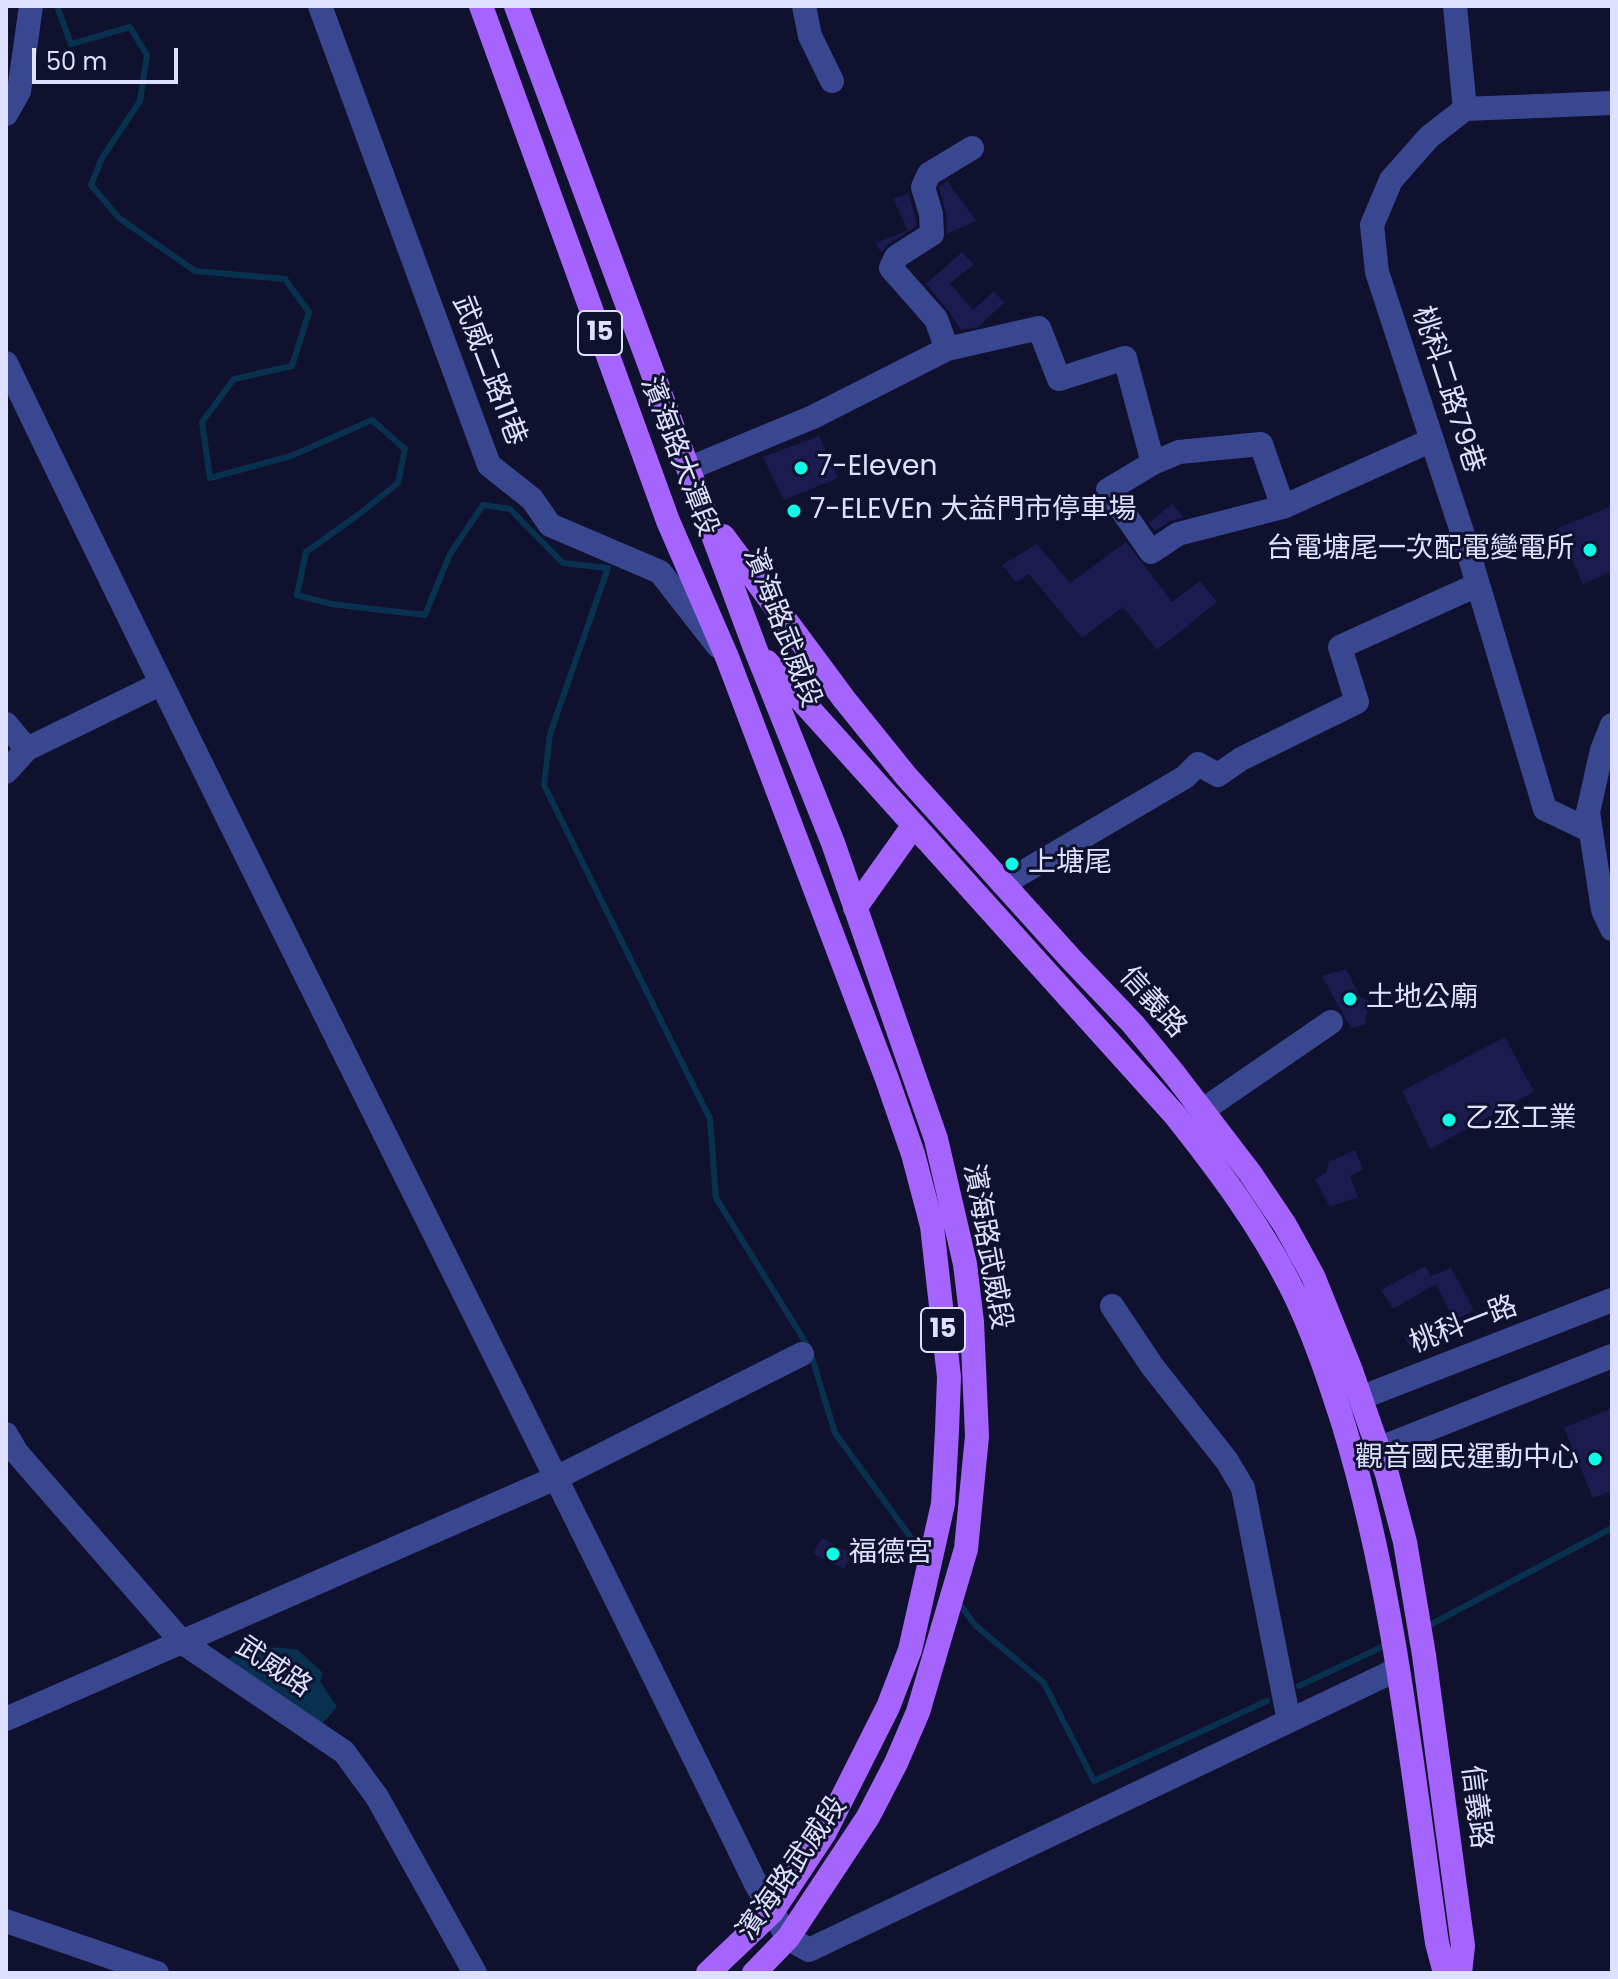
<!DOCTYPE html>
<meta charset="utf-8">
<style>
body{margin:0}
#map{position:relative;width:1618px;height:1979px;overflow:hidden;background:#10112e;font-family:Poppins,sans-serif}
canvas{display:block}
.frame{position:absolute;inset:0;border:8px solid #dde0ff;pointer-events:none}
.scale{position:absolute;left:32px;top:48px;width:146px;height:36px;box-sizing:border-box;border:4px solid #dde0ff;border-top:0;padding-left:10px;font-size:24px;line-height:28px;white-space:nowrap;color:#dde0ff;-webkit-text-stroke:6px #10112e;paint-order:stroke}
</style>
<div id="map">
<canvas width="1618" height="1979"></canvas>
<div class="frame"></div>
<div class="scale">50 m</div>
</div>
<script>
const g = document.querySelector('canvas').getContext('2d');
g.lineJoin = 'round';
function fillPath(path, color) { g.fillStyle = color; g.fill(path, 'evenodd'); }
function trace(path, color, width, dash) { g.strokeStyle = color; g.lineWidth = width; g.lineCap = dash ? 'butt' : 'round'; g.setLineDash(dash || []); g.stroke(path); }
function write(font, color, halo, rows, align = 'center') {
  g.font = font + ' Poppins,"Noto Sans TC",sans-serif'; g.lineWidth = 6; g.setLineDash([]); g.textBaseline = 'middle'; g.strokeStyle = halo; g.fillStyle = color; for (const [text, x, y, turn = 0] of rows) {
    g.save(); g.translate(x, y); g.rotate((+turn || 0) * Math.PI / 180); g.textAlign = isNaN(turn) ? turn : align; if (halo) g.strokeText(text, 0, 0); g.fillText(text, 0, 0); g.restore();
  }
}
const water = new Path2D(`
 M 248,1646 L 297,1649 L 323,1673 L 320,1681 L 337,1707 L 320,1726 L 225,1661 Z`);
const stream = new Path2D(`
 M 57,6 L 71,44 L 130,27 L 147,55 L 140,101 L 102,158 L 91,185 L 119,218 L 195,271 L 285,279 L 309,312 L 292,366 L 234,379 L 202,422 L 210,478 L 291,456 L 372,420 L 405,449 L 398,483 L 358,515 L 306,552 L 297,595 L 331,604 L 425,615 L 450,554 L 483,505 L 510,509 L 563,563 L 608,568 L 550,734 L 544,785 L 710,1119 L 716,1198 L 809,1348 L 835,1433 L 917,1546
 M 958,1602 L 975,1625 L 1044,1683 L 1094,1781 L 1267,1701
 M 1426,1627 L 1612,1528
 M 1299,1686 L 1386,1645`);
const building = new Path2D(`
 M 947,181 L 976,221 L 947,234 L 946,213 L 939,188 Z
 M 909,193 L 917,226 L 888,244 L 881,253 L 876,243 L 908,230 L 893,199 Z
 M 962,252 L 974,265 L 950,283 L 973,310 L 994,291 L 1004,303 L 978,327 L 961,330 L 947,309 L 926,284 Z
 M 819,436 L 838,478 L 784,500 L 763,457 Z
 M 1172,504 L 1184,517 L 1170,521 L 1155,531 L 1149,523 Z
 M 1612,506 L 1612,571 L 1583,584 L 1558,528 Z
 M 1126,542 L 1172,602 L 1200,581 L 1217,602 L 1157,650 L 1123,607 L 1082,638 L 1029,574 L 1016,582 L 1002,565 L 1037,544 L 1070,583 Z
 M 1346,969 L 1360,997 L 1369,1001 L 1365,1025 L 1351,1028 L 1322,976 Z
 M 1505,1037 L 1534,1092 L 1430,1149 L 1402,1091 Z
 M 1355,1150 L 1363,1169 L 1350,1176 L 1358,1197 L 1330,1207 L 1315,1179 L 1326,1173 L 1329,1162 Z
 M 1425,1266 L 1435,1284 L 1431,1276 L 1451,1268 L 1474,1310 L 1458,1319 L 1460,1325 L 1412,1351 L 1404,1336 L 1450,1312 L 1436,1284 L 1393,1309 L 1381,1290 Z
 M 1612,1408 L 1612,1491 L 1593,1498 L 1564,1428 Z
 M 822,1538 L 853,1554 L 844,1569 L 813,1554 Z`);
const minor = new Path2D(`
 M 320,6 L 489,465 L 532,499 L 550,525 L 660,572 L 718,646
 M 804,6 L 810,36 L 832,81
 M 1455,6 L 1465,109
 M 6,114 L 19,91 L 31,6
 M 972,148 L 929,174 L 923,187 L 931,214 L 932,234 L 896,257 L 891,268 L 936,319 L 947,349 L 1039,328 L 1059,379 L 1125,358 L 1153,463
 M 6,363 C 250,872 508,1375 756,1884 L 788,1938 L 809,1950 L 1398,1669
 M 690,468 L 813,417 L 947,349
 M 1283,507 L 1261,444 L 1179,452 L 1153,463 L 1108,490 L 1151,552 L 1178,534 L 1283,507 L 1432,440
 M 6,724 L 27,749
 M 1612,725 L 1602,750 L 1588,812 L 1603,910 L 1612,929
 M 6,772 L 27,749 L 160,684
 M 1591,831 L 1545,809 L 1465,541 L 1377,272 L 1372,225 L 1391,180 L 1429,137 L 1465,109 L 1612,103
 M 1003,884 L 1185,777 L 1198,764 L 1218,775 L 1241,759 L 1357,702 L 1340,647 L 1477,585
 M 1187,1125 L 1203,1110 L 1331,1022
 M 1112,1306 L 1152,1366 L 1227,1461 L 1243,1488 L 1289,1721
 M 1342,1405 L 1612,1300
 M 6,1434 L 17,1453 L 182,1642 L 344,1752 L 377,1797 L 475,1973
 M 1353,1456 L 1378,1449 L 1612,1356
 M 6,1719 L 558,1477 L 802,1354
 M 6,1921 L 157,1973`);
const major = new Path2D(`
 M 481,6 L 668,521 L 727,657 L 887,1079 L 913,1154 L 932,1226 L 949,1377 L 947,1431 L 943,1504 L 910,1650 L 888,1707 L 825,1832 L 772,1912 L 708,1973
 M 516,6 L 755,648 L 833,843 L 936,1139 L 965,1264 L 972,1322 L 977,1436 L 966,1549 L 918,1712 L 896,1763 L 868,1817 L 788,1938 L 754,1973
 M 723,536 L 844,699 L 906,776 L 1071,959 L 1133,1024 L 1175,1075 L 1250,1173 L 1285,1225 L 1313,1276 L 1350,1368 L 1387,1474 L 1405,1542 L 1424,1655 L 1463,1946 L 1460,1973
 M 767,662 L 1175,1115 C 1218,1169 1259,1224 1290,1285 C 1313,1330 1329,1379 1344,1426 C 1395,1594 1412,1770 1437,1943 L 1445,1973
 M 855,908 L 914,825`);
const markers = [
 [801,468,8,"#09ffe5"],
 [794,511,8,"#09ffe5"],
 [1590,550,8,"#09ffe5"],
 [1012,864,8,"#09ffe5"],
 [1350,999,8,"#09ffe5"],
 [1449,1120,8,"#09ffe5"],
 [1595,1459,8,"#09ffe5"],
 [833,1554,8,"#09ffe5"]
];
const shields = [
 [600,333,44],
 [943,1330,44]
];
const shieldNames = [
 ["15",600,333],
 ["15",943,1330]
];
const streetNames = [
 ["武威二路11巷",488,371,69],
 ["桃科二路79巷",1447,390,72],
 ["濱海路大潭段",678,457,69],
 ["濱海路武威段",781,628,69],
 ["信義路",1152,1003,48],
 ["濱海路武威段",986,1247,80],
 ["桃科一路",1464,1326,-21],
 ["武威路",273,1668,34],
 ["信義路",1475,1807,83],
 ["濱海路武威段",793,1869,-55]
];
const poiNames = [
 ["7-Eleven",817,468],
 ["7-ELEVEn 大益門市停車場",810,511],
 ["台電塘尾一次配電變電所",1574,550,"right"],
 ["上塘尾",1028,864],
 ["土地公廟",1366,999],
 ["乙丞工業",1465,1120],
 ["觀音國民運動中心",1579,1459,"right"],
 ["福德宮",849,1554]
];
fillPath(water, '#083150');
trace(stream, '#083150', 6);
fillPath(building, '#1b1b50');
trace(minor, '#394790', 24);
trace(major, '#a664ff', 24);
for (const [x, y, r, color] of markers) { const dot = new Path2D(); dot.arc(x, y, r, 0, 2 * Math.PI); g.fillStyle = color; g.fill(dot); trace(dot, '#10112e', 3); }
for (const [x, y, w] of shields) { const box = new Path2D(); box.roundRect(x - w / 2, y - 22, w, 44, 6); g.fillStyle = '#10112e'; g.fill(box); trace(box, '#dde0ff', 2); }
write('bold 26px', '#dde0ff', null, shieldNames);
write('28px', '#dde0ff', '#10112e', streetNames);
write('28px', '#dde0ff', '#10112e', poiNames, 'left');
</script>
